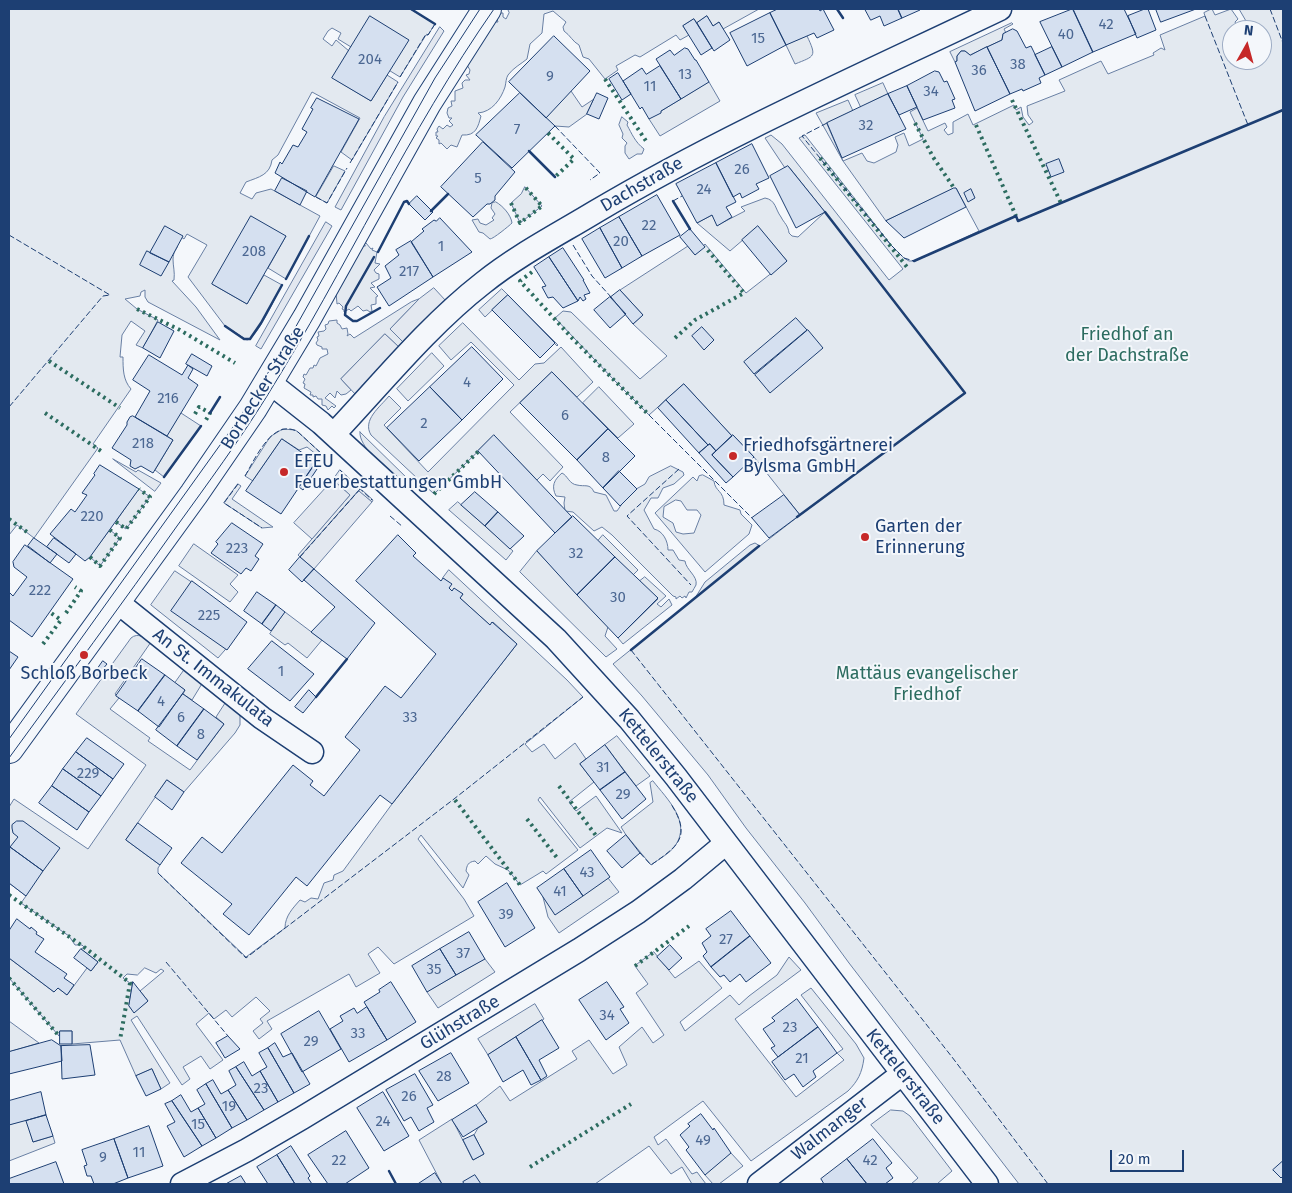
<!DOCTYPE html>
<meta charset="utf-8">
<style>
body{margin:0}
#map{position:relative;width:1292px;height:1193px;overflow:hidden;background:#f4f7fb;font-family:"Fira Sans",sans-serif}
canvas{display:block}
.frame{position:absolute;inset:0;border:10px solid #1d3f73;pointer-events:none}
.north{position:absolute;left:1222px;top:20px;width:50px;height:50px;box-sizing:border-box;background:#f4f7fb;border:1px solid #9eadc5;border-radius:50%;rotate:7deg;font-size:14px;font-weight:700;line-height:20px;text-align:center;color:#1d3f73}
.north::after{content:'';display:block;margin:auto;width:18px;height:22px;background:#c62828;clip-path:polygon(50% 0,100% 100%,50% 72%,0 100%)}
.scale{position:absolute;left:1110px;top:1150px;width:74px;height:22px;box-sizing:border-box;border:2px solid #1d3f73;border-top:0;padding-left:6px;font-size:15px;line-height:18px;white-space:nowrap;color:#1d3f73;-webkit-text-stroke:4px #f4f7fb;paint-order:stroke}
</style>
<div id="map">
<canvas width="1292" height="1193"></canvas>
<div class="frame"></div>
<div class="north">N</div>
<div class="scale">20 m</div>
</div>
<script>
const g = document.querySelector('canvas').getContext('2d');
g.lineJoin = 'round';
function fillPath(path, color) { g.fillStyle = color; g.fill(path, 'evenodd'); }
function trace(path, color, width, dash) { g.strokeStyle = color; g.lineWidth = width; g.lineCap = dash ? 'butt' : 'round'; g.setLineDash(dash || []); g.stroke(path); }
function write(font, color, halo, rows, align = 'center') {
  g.font = font + ' "Fira Sans",sans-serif'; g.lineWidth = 4; g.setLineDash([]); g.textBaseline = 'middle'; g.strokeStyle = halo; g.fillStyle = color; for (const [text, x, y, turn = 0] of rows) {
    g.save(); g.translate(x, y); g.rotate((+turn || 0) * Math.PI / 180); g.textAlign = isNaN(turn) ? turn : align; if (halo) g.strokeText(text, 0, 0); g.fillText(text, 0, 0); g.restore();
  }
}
const green = new Path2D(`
 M 9,9 L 410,9 L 435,24 L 428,35 L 426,35 L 400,77 L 338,39 L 341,33 L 332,28 L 328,31 L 323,39 L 332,46 L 336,40 L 349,51 L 333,78 L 371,101 L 387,75 L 398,82 L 352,160 L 341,152 L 360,118 L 312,92 L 278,155 L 272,160 C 270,175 259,177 246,182 L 240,193 L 252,199 L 256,193 L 271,189 L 320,216 L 286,279 L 268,268 L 286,236 L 212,284 L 247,304 L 264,275 L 282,285 C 275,297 258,337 247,340 L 225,326 L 188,277 L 207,245 L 187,234 L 184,239 L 174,232 C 182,253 174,244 173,259 C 173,266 175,272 174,280 L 172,281 L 196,307 L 220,340 L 148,302 L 145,297 L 145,290 L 141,292 L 140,296 L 125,299 L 137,309 L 158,320 L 143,348 L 136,345 L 145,331 L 131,321 L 122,335 L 120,357 L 123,357 C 123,369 123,380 131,389 L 93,444 L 98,448 L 34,538 L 17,525 L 9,535 Z
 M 508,9 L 759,9 L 723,29 L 719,22 L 713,26 L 707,16 L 697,23 L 694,19 L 683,26 L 689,35 L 680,40 L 676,35 L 640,57 L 635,55 L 616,66 L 618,70 L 605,79 L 589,59 L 583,57 L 579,45 C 573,42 570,35 564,31 L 563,27 L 566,22 L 553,11 L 544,14 L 542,33 L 530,44 L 527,59 C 521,64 513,68 508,75 C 506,78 506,83 505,87 C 501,99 492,112 478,113 L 481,116 C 478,127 476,136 462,135 L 457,147 L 451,145 L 447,149 L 441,143 L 439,144 L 439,140 L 436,138 L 438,136 L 436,136 L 436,132 L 438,132 L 437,129 L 439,126 L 443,129 L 447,125 L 450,127 L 453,125 L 449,121 L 452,118 L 449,118 L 447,113 L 448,108 L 452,106 L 451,101 L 455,101 L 455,91 L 463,88 L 462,83 L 465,80 L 470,80 L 466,75 L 469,74 L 470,70 L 467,65 L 469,63 L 467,59 L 494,22 L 498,22 L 497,19 L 501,13 L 503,13 L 503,17 L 506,19 L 509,13 Z
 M 1212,9 L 1215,15 L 1231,9 L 1238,19 L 1235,22 L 1237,27 L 1240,28 L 1245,24 L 1246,21 L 1239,9 L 1283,9 L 1283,1184 L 1019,1184 L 849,963 L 805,903 L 746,828 L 708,775 L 642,696 L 613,664 L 695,598 L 705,582 L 750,545 L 755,543 L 760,546 L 800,515 L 754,457 L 733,435 L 732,436 L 684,384 L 649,415 L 613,379 L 555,318 L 563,311 L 571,312 L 640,379 L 667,356 L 633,324 L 643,315 L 620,290 L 688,246 L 695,255 L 705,244 L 746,293 L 787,261 L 758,227 L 730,251 L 697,223 L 712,215 L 718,225 L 745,211 L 741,207 L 765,198 C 776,200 775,209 781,217 C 784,223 788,225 789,233 L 792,236 L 798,237 L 825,212 L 789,167 L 785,168 L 765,138 L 771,135 L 782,144 L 889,280 L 903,269 L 799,138 L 805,135 L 891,245 L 904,258 L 909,261 L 915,261 L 979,231 L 956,188 L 886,221 L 843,161 L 816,113 L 848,100 L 853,111 L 827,124 L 843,161 L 862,153 L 867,161 L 874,163 L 896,152 L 898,145 L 895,137 L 904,133 L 909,146 L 923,139 L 910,112 L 917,108 L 928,131 L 945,123 L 947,127 L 944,130 L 948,135 L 953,133 L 953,122 L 968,114 L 973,125 L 1014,105 L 1016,110 L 1021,107 L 1023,117 L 1029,125 L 1033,122 L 1028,115 L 1027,106 L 1065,91 L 1059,80 L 1101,61 L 1108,74 L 1154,55 L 1153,53 L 1161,48 L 1165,50 L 1160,35 L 1205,16 L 1204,13 ZM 1232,30 L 1262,30 L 1262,60 L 1232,60 Z
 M 1012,23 L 1013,24 L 1004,29 L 1006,33 L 1003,34 L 1002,40 L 970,55 L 965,51 L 961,51 L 957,56 L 957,61 L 955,62 L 950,52 Z
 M 807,36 C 817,57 815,56 795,64 L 786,45 Z
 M 709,82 L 720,101 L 660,136 L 649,119 Z
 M 883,83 L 888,94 L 861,108 L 855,95 Z
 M 571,91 L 582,107 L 594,99 L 587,114 L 569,127 L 555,126 L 546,118 Z
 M 622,117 L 628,122 L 627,125 C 632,134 635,142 644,149 L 642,154 L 637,154 L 629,159 L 625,153 L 625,146 L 627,143 L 622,138 L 623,134 L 619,125 Z
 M 334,166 L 345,171 L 327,203 L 316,197 Z
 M 525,187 L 542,206 L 520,223 L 511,203 L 521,194 Z
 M 496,202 C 503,206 511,215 512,223 C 509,226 493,239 490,239 L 483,233 L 479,232 L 472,220 L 478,219 L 480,223 L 486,225 L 494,220 L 492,218 L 495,214 L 491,208 L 492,203 Z
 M 364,243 L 366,243 L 371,249 L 373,248 L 372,250 L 377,252 L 375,263 L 380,264 L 374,270 L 376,273 L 379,274 L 379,279 L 371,283 L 375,287 L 370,288 L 378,296 L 376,297 L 376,304 L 371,305 L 372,311 L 370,312 L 367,310 L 363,311 L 358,306 L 351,311 L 349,309 L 344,312 L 344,310 L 342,309 L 343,307 L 339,303 L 337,304 L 336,292 L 361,246 L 365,246 Z
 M 502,289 L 558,345 L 557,346 L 508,295 L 485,317 L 479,310 Z
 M 419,299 L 390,329 L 404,343 L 400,348 L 385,334 L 341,379 L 351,390 L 346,394 L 341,395 L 337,391 L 335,398 L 330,393 L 325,398 L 336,406 L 334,408 L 332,406 L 328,410 L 326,406 L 322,405 L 322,399 L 318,399 L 316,396 L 313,397 L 313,395 L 310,395 L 311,392 L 304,388 L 305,384 L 303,383 L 305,379 L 303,377 L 304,374 L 306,375 L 310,368 L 313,368 L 314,365 L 316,366 L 320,358 L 328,354 L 327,349 L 322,349 L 322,347 L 317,345 L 316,343 L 318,340 L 317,337 L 319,336 L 318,332 L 324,331 L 326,329 L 325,325 L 328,324 L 329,321 L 337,320 L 337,323 L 340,325 L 342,329 L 347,328 L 348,334 L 347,336 L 350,334 L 354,338 L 411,302 Z
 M 463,323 L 519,380 L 535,364 L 544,363 L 561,347 L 593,382 L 577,397 L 552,372 L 510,412 L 563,467 L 550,481 L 543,474 L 537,480 L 494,436 L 434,494 L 371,435 C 362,420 380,407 389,396 L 401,408 L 384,425 L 428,472 L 514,385 L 471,342 L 451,360 L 439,346 Z
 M 432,353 L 444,366 L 408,401 L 397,389 Z
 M 599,387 L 634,424 L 618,438 L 583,403 Z
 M 181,413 L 201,426 L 164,477 L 155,470 L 173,440 L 167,436 Z
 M 283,429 L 295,430 L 298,432 L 323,455 L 317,455 L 307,447 L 299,450 L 282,439 L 253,481 L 245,476 L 270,437 Z
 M 360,432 L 411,482 C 406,481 401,480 396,477 C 385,470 358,445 360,432 Z
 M 113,459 L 136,472 L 138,470 L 161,483 L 155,491 Z
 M 671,466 L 683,472 L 684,475 L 674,484 L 663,488 L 658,498 L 651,498 L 644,510 L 654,529 C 663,531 668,541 668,550 L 673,550 L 679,560 L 685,561 C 686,570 698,576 696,585 C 695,587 693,590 692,592 L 689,592 L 686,598 L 685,596 L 682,598 L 680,596 L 676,599 L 676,597 L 673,596 L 612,535 L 602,527 L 594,531 L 573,512 L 565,511 L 564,503 L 565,497 L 556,496 C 551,486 554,480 562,473 C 568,476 569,484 577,485 C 585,487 590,483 594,492 L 606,495 L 614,511 L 617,511 L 624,501 L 629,497 L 631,492 L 645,484 L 649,477 Z
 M 340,470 L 373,500 L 372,502 L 358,491 L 300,557 L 298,555 L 350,495 L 333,480 Z
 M 703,475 L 714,481 C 715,492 724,490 724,505 L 740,510 L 741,514 L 752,525 L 749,534 L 705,572 L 655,513 L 693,477 L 697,481 L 699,476 ZM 676,500 L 681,501 L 687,510 L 697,510 L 701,515 L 694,533 L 683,534 L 676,532 L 673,523 L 663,517 L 664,507 Z
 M 238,484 L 241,486 L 232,499 L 273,527 L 262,528 L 224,503 Z
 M 139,489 L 150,497 L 126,529 L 116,522 Z
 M 458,502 L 513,551 L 506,560 L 449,510 Z
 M 110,530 L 120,538 L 100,566 L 90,557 Z
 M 603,535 L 638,570 L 633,575 L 598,541 Z
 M 194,544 L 238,575 L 230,584 L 238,592 L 230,602 L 179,566 Z
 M 537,551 L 608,627 L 605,636 L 617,649 L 606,657 L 520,572 Z
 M 449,570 L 567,680 L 583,697 L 525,744 L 532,752 L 544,744 L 555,759 L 575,743 L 586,759 L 580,764 L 594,782 L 569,802 L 576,811 L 596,796 L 622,833 L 607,828 L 580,848 L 540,797 L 538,800 L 578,850 L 546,874 L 543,871 L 520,885 L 508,870 L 495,864 L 486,856 L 478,864 L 475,861 C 468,862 467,865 466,871 L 469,875 L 463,888 L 421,835 L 418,839 L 464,899 L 474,916 L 394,964 L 378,947 L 368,954 L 380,973 L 356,987 L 349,974 L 267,1021 L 272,1029 L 259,1039 L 253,1031 L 263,1023 L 260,1019 L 270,1011 L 256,997 L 232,1017 L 226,1010 L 214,1019 L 209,1013 L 196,1024 L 223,1060 L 210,1069 L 201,1056 L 183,1067 L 190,1079 L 182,1085 L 137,1016 L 131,1020 L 170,1083 L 161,1089 L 152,1069 L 136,1076 L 120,1040 L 72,1044 L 72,1031 L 60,1031 L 59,1036 L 9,978 L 9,958 L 54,992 L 58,988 L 67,995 L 87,968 L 91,971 L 98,962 L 81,949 L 84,947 L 82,945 L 75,945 L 69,936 L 21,903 L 26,896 L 9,883 L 9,807 L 14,799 L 88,849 L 146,765 L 76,714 L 131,638 C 138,632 145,638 151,642 L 115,694 L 119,698 L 110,709 L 150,738 L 148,741 L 190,770 L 224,724 L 216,717 L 227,700 L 240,711 L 240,725 L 235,733 L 184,792 L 167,780 L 126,840 L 160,865 L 158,868 L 158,873 L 246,957 L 285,928 C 285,916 293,908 300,900 L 305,902 L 311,898 L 318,899 L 324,883 L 333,880 L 334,875 L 343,871 L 392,804 L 517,644 L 493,622 L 490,625 L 460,598 L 463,594 L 454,589 L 452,591 L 449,588 L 451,584 L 443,578 ZM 145,968 L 156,973 L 161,969 L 164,971 L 140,991 L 148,1001 L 134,1012 L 129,1006 L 133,982 L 130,983 L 123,978 L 127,974 L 137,975 Z
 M 175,571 L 193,583 L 231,643 L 218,658 L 151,605 Z
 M 645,577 L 666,596 L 657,604 L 661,607 L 669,599 L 672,605 L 623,644 L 618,638 L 658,599 L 640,581 Z
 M 285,612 L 322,640 L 307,658 L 288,643 L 285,645 L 270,634 Z
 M 185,669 L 203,682 L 192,700 L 183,694 L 185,690 L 175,683 Z
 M 617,736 L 650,776 L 636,786 L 605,745 Z
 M 653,781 C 667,799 692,822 675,846 C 669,854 659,859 651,865 L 626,835 L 621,827 L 653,802 L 650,783 Z
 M 608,878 L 619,892 L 559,933 L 548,917 L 543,897 Z
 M 654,952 L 675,978 L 699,961 L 722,988 L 680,1022 L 685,1031 L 730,995 L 739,1005 L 749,996 L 777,975 L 789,957 L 801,970 L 735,1019 L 796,1097 L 844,1060 L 837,1053 L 843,1049 L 801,995 L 811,988 L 856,1044 L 864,1058 C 862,1073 858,1081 848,1091 L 751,1161 L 703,1101 L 654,1137 L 658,1145 L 666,1139 L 692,1174 L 697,1172 L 706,1184 L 692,1184 L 682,1167 L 671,1174 L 649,1146 L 595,1184 L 442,1184 L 419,1140 L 452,1119 L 473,1160 L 484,1154 L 474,1135 L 478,1128 L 487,1122 L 476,1105 L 500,1086 L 510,1101 L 577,1059 L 572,1051 L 589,1040 L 613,1074 L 627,1065 L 619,1047 L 642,1027 L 653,1043 L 664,1035 L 636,993 L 648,984 L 635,966 Z
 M 485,959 L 495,972 L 438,1008 L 427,992 Z
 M 535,1004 L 544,1019 L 488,1055 L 478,1039 Z
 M 9,1021 L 39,1043 L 9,1052 Z
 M 891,1110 L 903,1111 L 910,1116 L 952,1171 L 937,1184 L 911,1184 L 918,1178 L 871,1125 Z
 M 27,1120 L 33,1142 L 53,1136 L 55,1143 L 9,1161 L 9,1125 Z
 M 731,1153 L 743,1166 L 719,1184 L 713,1184 L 705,1175 Z`);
const parking = new Path2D(`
 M 440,27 L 444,31 L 403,97 L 341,210 L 335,207 L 384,117 Z
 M 326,222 L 332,226 L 261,349 L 256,346 Z
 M 434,288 L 446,301 L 404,343 L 390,329 L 419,299 Z
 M 385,334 L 400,348 L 356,395 L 341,379 Z
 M 333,480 L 350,495 L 312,539 L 294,523 Z
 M 359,491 L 372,502 L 314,569 L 300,557 Z`);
const building = new Path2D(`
 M 778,9 L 819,9 L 820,11 L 823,9 L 834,30 L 817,38 L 814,33 L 786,45 L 770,13 Z
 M 865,9 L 898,9 L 902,18 L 884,26 L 880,16 L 871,20 Z
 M 898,9 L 920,9 L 920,10 L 902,18 Z
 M 1073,9 L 1093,52 L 1062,67 L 1040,22 Z
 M 1073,9 L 1124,9 L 1136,34 L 1093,52 Z
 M 1145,9 L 1148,9 L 1156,30 L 1137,38 L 1128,16 Z
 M 1156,9 L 1196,9 L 1161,22 Z
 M 770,13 L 786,45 L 747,66 L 730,33 Z
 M 370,16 L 409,40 L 371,101 L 332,78 Z
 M 707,16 L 713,26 L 719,22 L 730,40 L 714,51 L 697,23 Z
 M 694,19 L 712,48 L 701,55 L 683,26 Z
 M 1013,29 L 1017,31 L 1026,48 L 1031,46 L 1045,75 L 1039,78 L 1041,83 L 1023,91 L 1022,89 L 1010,94 L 987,47 L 1002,40 L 1003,34 Z
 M 554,36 L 590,71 L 546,118 L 509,82 Z
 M 987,47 L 1010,94 L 975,111 L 955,62 L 957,61 L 957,56 L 961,51 L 965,51 L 970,55 Z
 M 1052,47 L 1062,67 L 1045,75 L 1035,55 Z
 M 685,48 L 688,49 L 695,60 L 696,60 L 709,82 L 681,99 L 656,59 L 670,50 L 674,55 Z
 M 660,66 L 681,99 L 661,111 L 661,113 L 649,119 L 642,107 L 640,109 L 623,81 L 642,68 L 646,74 Z
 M 935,71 L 939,72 L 944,82 L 947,81 L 955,99 L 952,100 L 955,108 L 923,120 L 907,86 Z
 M 618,73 L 631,94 L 622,100 L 609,79 Z
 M 907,86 L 917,107 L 899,115 L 888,94 Z
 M 520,93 L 555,126 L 512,168 L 476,135 Z
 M 597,93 L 608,98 L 599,119 L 587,114 Z
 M 888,94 L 906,129 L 842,158 L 827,123 Z
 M 317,98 L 359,119 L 315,197 L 275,173 L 280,162 L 282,164 L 293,145 L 298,147 L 307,132 L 302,129 L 313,109 L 311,108 Z
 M 483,142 L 515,172 L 495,196 L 495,200 L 490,204 L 487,204 L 473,217 L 441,187 Z
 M 752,144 L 769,178 L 756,184 L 759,189 L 742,198 L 740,193 L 733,197 L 716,163 Z
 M 1059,159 L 1064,172 L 1051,177 L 1046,164 Z
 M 716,163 L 736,202 L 726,207 L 732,217 L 717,226 L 712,215 L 697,223 L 676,184 Z
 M 788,166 L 825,212 L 796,228 L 770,176 Z
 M 282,178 L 307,191 L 300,205 L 275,191 Z
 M 954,188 L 956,188 L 966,207 L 904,238 L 886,221 Z
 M 971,189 L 975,198 L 968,202 L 964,193 Z
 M 657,195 L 680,235 L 642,256 L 619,217 Z
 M 417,196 L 433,212 L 425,220 L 409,204 Z
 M 251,216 L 286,236 L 247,304 L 212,284 Z
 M 619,217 L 642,256 L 622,268 L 600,228 Z
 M 440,218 L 472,252 L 433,277 L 411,242 L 424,231 L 422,229 L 434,220 L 436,221 Z
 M 165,226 L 183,236 L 169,262 L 150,253 Z
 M 758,226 L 787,261 L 771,275 L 742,240 Z
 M 600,228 L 622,268 L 605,278 L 582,239 Z
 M 690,229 L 705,247 L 695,255 L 680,237 Z
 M 411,241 L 433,277 L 389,306 L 377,287 L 391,278 L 385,266 L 399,255 L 396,250 Z
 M 563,248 L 584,280 L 583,280 L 590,293 L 584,295 L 586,299 L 583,301 L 580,297 L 578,301 L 549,257 Z
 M 147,251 L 169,262 L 161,276 L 140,265 Z
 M 549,257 L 578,301 L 563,308 L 553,297 L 548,298 L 542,287 L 546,286 L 534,267 Z
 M 620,290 L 643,315 L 633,324 L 611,297 Z
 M 508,295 L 555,343 L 540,358 L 492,310 Z
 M 610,297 L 626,314 L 610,328 L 594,310 Z
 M 796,318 L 807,330 L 754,374 L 744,362 Z
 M 158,322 L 174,331 L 160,358 L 143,348 Z
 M 702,327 L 714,340 L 704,350 L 692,336 Z
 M 808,330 L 823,348 L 770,393 L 755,375 Z
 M 472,347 L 503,379 L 462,420 L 430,387 Z
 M 192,354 L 212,366 L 207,376 L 186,364 Z
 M 149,355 L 182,375 L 188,365 L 193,369 L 188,378 L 198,385 L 167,436 L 135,417 L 150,391 L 133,380 Z
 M 552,372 L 608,429 L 577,460 L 520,403 Z
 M 684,384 L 732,436 L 716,451 L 710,444 L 708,445 L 666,400 Z
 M 430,387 L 462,420 L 419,461 L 387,428 Z
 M 666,400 L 708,445 L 699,453 L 658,408 Z
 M 133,416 L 173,440 L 153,473 L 141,466 L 135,469 L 130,466 L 131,460 L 112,448 L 127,425 L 127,422 L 130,417 Z
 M 608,429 L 635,456 L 603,488 L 577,460 Z
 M 494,435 L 572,517 L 555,533 L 478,451 Z
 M 733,435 L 754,457 L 733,477 L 712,455 Z
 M 282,439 L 316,462 L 281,514 L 246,491 Z
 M 710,444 L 716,451 L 712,455 L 733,477 L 726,483 L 699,453 Z
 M 315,464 L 319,466 L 303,490 L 299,487 Z
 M 100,465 L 139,489 L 90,557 L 85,561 L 50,534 L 71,509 L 75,512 L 87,495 L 82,493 L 95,475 L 94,474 Z
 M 619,471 L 637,489 L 620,506 L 603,488 Z
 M 475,492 L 498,512 L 485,526 L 461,505 Z
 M 784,495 L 800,515 L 769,538 L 752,518 Z
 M 498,512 L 524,536 L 510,549 L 485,526 Z
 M 573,516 L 615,557 L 577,595 L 537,551 Z
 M 232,523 L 263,544 L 255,556 L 259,559 L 251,571 L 246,568 L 241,574 L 211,553 L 218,544 L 216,542 Z
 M 398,535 L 416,553 L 413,556 L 441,581 L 443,578 L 452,584 L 449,588 L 452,591 L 454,588 L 463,594 L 460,598 L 490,625 L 492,622 L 517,644 L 392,804 L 380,795 L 307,886 L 296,877 L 249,935 L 223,914 L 232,904 L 181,863 L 202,837 L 222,853 L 293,765 L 313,781 L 310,785 L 324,796 L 360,750 L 345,737 L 385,686 L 401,698 L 436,654 L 356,581 Z
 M 34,538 L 57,554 L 50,563 L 28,546 Z
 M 54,538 L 76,554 L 69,563 L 47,547 Z
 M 25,545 L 73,579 L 32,637 L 9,620 L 9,592 L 13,596 L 27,577 L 14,567 L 13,562 Z
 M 300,557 L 314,569 L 302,582 L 289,570 Z
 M 615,557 L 658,598 L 618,638 L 577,595 Z
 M 314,569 L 375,623 L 347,659 L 311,632 L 335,607 L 304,580 Z
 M 192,581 L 247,622 L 227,650 L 171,611 Z
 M 257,592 L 276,605 L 262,624 L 244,611 Z
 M 276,605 L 285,612 L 271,631 L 262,624 Z
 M 272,641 L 314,674 L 290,701 L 248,669 Z
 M 9,651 L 18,657 L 9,670 Z
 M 142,659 L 165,675 L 138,711 L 116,696 Z
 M 103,661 L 107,664 L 97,676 L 94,674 Z
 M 165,675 L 185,690 L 159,727 L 138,711 Z
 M 309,690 L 316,697 L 303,713 L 295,707 Z
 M 183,694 L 204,709 L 177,746 L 156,730 Z
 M 204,709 L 224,724 L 197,760 L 177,746 Z
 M 87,738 L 124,764 L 113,779 L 76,752 Z
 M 605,745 L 625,772 L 600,790 L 580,764 Z
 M 76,752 L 113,779 L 101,796 L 63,769 Z
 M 63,769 L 101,796 L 89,812 L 52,786 Z
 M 625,772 L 646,799 L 622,819 L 600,790 Z
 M 167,780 L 184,792 L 172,810 L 155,797 Z
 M 52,786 L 89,812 L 77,830 L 39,803 Z
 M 17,821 L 23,821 L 60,848 L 43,871 L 10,847 L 18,837 L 13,833 L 12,828 L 12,825 Z
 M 138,823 L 172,848 L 160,865 L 126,840 Z
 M 626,835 L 640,853 L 622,868 L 607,851 Z
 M 10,847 L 43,871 L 26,896 L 9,883 Z
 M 591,850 L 610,877 L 583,896 L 564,869 Z
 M 564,869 L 583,896 L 555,915 L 537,888 Z
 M 507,883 L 535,928 L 505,947 L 478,902 Z
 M 731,911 L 750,936 L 711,967 L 703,956 L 707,952 L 702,943 L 711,936 L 706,929 Z
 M 17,919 L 30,929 L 31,927 L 37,932 L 36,934 L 44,939 L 35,952 L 67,974 L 64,978 L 74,985 L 67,995 L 58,988 L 54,992 L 9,958 L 9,931 Z
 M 469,932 L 485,959 L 456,975 L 440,949 Z
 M 750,936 L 771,963 L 746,982 L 740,974 L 730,982 L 724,975 L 720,977 L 711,967 Z
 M 670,945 L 682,958 L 669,970 L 657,957 Z
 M 81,949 L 98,962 L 91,971 L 74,958 Z
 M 440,949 L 456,975 L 427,992 L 412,966 Z
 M 133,982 L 148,1001 L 134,1013 L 129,1006 Z
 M 391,982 L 416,1022 L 387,1040 L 364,1002 L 380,992 L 379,990 Z
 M 607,982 L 624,1007 L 620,1009 L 629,1023 L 606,1040 L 579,1000 Z
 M 797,999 L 818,1027 L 778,1057 L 771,1048 L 775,1046 L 763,1029 L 775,1021 L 772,1018 Z
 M 367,1007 L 387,1040 L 349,1062 L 330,1029 L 343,1021 L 340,1016 L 354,1008 L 357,1013 Z
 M 319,1011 L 341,1049 L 302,1072 L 281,1034 Z
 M 542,1020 L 559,1048 L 539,1060 L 547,1076 L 541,1080 L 516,1037 Z
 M 818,1027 L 837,1053 L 813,1071 L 816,1077 L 803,1087 L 794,1074 L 785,1080 L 772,1062 Z
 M 60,1031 L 72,1031 L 72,1044 L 60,1044 Z
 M 228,1036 L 240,1049 L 225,1058 L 216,1043 Z
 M 516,1037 L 541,1080 L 531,1085 L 523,1070 L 503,1082 L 488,1055 Z
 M 52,1040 L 61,1046 L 62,1061 L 9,1074 L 9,1052 Z
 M 275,1043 L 283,1057 L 292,1053 L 310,1084 L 294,1093 L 268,1048 Z
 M 90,1045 L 95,1075 L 62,1079 L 61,1046 Z
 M 268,1048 L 294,1093 L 278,1102 L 260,1071 L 267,1067 L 259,1053 Z
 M 451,1053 L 469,1083 L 438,1101 L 419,1071 Z
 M 244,1062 L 252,1076 L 260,1071 L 278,1102 L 264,1110 L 236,1067 Z
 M 236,1067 L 264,1110 L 247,1120 L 228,1090 L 236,1085 L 229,1071 Z
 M 152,1069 L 161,1089 L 146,1096 L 136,1076 Z
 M 415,1074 L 433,1105 L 427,1108 L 434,1122 L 419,1131 L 411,1117 L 404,1121 L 386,1090 Z
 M 213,1080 L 221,1094 L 228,1090 L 247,1120 L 232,1128 L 206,1084 Z
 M 206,1084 L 232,1128 L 216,1138 L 198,1108 L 205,1104 L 197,1090 Z
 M 41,1092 L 46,1115 L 9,1125 L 9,1101 Z
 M 383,1092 L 409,1136 L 384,1151 L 357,1108 Z
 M 181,1095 L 191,1112 L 198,1108 L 216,1138 L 202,1146 L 172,1101 Z
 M 172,1101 L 202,1146 L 184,1157 L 167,1126 L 175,1122 L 165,1104 Z
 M 476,1105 L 487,1122 L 463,1137 L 452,1120 Z
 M 701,1114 L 713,1130 L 714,1128 L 731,1153 L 705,1175 L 686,1150 L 689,1147 L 680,1135 L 690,1126 L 688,1124 Z
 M 46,1115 L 53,1136 L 33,1142 L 26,1121 Z
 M 149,1126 L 163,1166 L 128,1178 L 114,1139 Z
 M 346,1131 L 369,1168 L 345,1184 L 328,1184 L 308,1155 Z
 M 474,1135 L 484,1154 L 473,1160 L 463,1140 Z
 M 114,1139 L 128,1178 L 113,1184 L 94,1184 L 91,1176 L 87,1176 L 84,1166 L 87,1165 L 82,1150 Z
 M 873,1139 L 892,1163 L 886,1168 L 893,1178 L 885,1184 L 867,1184 L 847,1159 Z
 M 291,1146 L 310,1176 L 308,1178 L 312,1184 L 295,1184 L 277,1155 Z
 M 277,1155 L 295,1184 L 268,1184 L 257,1167 Z
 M 847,1159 L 867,1184 L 824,1184 L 821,1179 Z
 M 1283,1161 L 1283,1176 L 1281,1178 L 1273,1170 Z
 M 56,1162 L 64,1184 L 9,1184 L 9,1179 Z
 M 435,1173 L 442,1184 L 418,1184 Z
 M 475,1175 L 481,1184 L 464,1184 L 463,1182 Z
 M 241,1176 L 246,1184 L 226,1184 Z`);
const street = new Path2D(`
 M 269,382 L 321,423 L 556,639 L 629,719 L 676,777 L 987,1184
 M 334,434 C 381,384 429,325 483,283 C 518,255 557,235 595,212 C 725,135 864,74 1000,9
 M 116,601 L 262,718 L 312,752
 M 182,1184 L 247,1150 L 302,1118 L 579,950 L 638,912 L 683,879 L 725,844
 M 759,1184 L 902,1074`);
const secondary = new Path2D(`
 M 9,749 L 194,494 L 253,408 L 307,318 L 427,103 L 487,9`);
const tram = new Path2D(`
 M 9,739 L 238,420 L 285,346 L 435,78 L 480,9
 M 9,758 C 65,681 122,604 177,526 C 208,483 239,441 267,396 C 346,269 408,132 494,9`);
const hedge = new Path2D(`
 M 605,79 L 648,144
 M 1012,100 L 1061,203
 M 915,123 L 933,157 L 954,188
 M 976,125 L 1016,216
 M 548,133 L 574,159 L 555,177
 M 820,158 L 907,267
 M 511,203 L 520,223 L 542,206 L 525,187
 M 532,272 L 520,281 L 572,338 L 649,415
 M 137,309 L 180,330 L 235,363
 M 675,338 L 695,320 L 744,293 L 705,247
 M 49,361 L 120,408
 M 45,413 L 101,451
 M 195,414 L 199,407 L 210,413 L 206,420
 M 434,494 L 481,449
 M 9,519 L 27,532
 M 116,522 L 126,529 L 150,497 L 139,489
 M 90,557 L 100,566 L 120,538 L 110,530
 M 66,613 L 81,591 L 75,587
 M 43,644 L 61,620 L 51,613
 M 559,786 L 597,837
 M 455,800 L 520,885
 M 527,819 L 558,859
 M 9,895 L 84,947 L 130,983 L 120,1040
 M 635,966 L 689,926
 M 9,978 L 59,1036
 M 530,1167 L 631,1104`);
const fence = new Path2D(`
 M 1270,9 L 1283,43
 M 1205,16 L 1248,125
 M 400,77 L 426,34 L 428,35 L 435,24
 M 827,123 L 802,136 L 891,245 L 904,258 L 914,261
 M 555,126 L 600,173 L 590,180
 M 350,163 L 398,82
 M 316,197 L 327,203 L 347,168
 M 673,201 L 682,196
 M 9,235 L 110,295 L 103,296 L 9,407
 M 573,245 L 592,276 L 611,297
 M 649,415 L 752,518
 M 679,469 L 627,516 L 691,585
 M 340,470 L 372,500
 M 245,476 C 255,459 273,417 298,432 L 323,455
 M 238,484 L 224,503 L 262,528
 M 390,516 L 403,527
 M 300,557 L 361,488 L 355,483
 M 631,650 L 952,1057 L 1048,1184
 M 640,853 L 651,865 C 678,846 692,837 671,804
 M 158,873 L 246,958 L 454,799 L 583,697
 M 166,962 L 228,1036`);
const wall = new Path2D(`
 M 411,9 L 435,24
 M 837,9 L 843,18
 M 529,151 L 555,177
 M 673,201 L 690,229
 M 431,211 L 448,194
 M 378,252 L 404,202 L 407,201 L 409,204
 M 374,257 L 346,306 L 345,315 L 353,321 L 357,321 L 380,308
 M 914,261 L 1016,216 L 1018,221 L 1283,110
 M 286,279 L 309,236
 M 225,326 L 244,339 L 250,339 L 261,323 L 282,285
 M 210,413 L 220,397
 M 164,477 L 201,426
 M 797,517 L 965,393 L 825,212
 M 631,650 L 759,546
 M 316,697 L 347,659
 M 389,1171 L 396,1184`);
const markers = [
 [733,456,5,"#c62828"],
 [284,472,5,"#c62828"],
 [865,537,5,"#c62828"],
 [84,655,5,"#c62828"]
];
const numberNames = [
 ["42",1106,25],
 ["40",1066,35],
 ["15",758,39],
 ["204",370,60],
 ["38",1018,65],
 ["36",979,71],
 ["13",685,75],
 ["9",550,77],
 ["11",650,87],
 ["34",931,92],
 ["32",866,126],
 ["7",517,130],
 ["26",742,170],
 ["5",478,179],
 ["24",704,190],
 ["22",649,226],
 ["20",621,242],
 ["1",441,247],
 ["208",254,252],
 ["217",409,272],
 ["4",467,383],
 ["216",168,399],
 ["6",565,416],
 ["2",424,424],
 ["218",143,444],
 ["8",606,458],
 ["220",92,517],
 ["223",237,549],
 ["32",576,554],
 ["222",40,591],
 ["30",618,598],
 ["225",209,616],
 ["1",281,672],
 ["4",161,702],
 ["6",181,718],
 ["33",410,718],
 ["8",201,735],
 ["31",603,768],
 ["229",88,774],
 ["29",623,795],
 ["43",587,873],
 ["41",560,892],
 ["39",506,915],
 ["27",726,940],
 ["37",463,954],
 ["35",434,970],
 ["34",607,1016],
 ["23",790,1028],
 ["33",358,1034],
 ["29",311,1042],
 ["21",802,1059],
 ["28",444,1077],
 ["23",261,1089],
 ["26",409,1097],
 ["19",229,1107],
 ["24",383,1122],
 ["15",198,1125],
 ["49",703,1141],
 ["11",139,1153],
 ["9",103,1158],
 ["22",339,1161],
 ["42",870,1161]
];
const streetNames = [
 ["Dachstraße",642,185,-30],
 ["Borbecker Straße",263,388,-58],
 ["An St. Immakulata",213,678,38],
 ["Kettelerstraße",658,756,51],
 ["Glühstraße",460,1023,-31],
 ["Kettelerstraße",905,1077,52],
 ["Walmanger",830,1129,-38]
];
const parkNames = [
 ["Friedhof an",1127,335],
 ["der Dachstraße",1127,356],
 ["Mattäus evangelischer",927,674],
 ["Friedhof",927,695]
];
const poiNames = [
 ["Friedhofsgärtnerei",743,446],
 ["Bylsma GmbH",743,467],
 ["EFEU",294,462],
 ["Feuerbestattungen GmbH",294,483],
 ["Garten der",875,527],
 ["Erinnerung",875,548],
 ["Schloß Borbeck",84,674,"center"]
];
fillPath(green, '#e3e9f0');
trace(green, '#687fa3', 1);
fillPath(parking, '#e3e8f0');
trace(parking, '#687fa3', 1);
fillPath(building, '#d5e0f0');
trace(building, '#1d3f73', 1);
trace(street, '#1d3f73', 25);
trace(secondary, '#1d3f73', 30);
trace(street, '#f4f7fb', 22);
trace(secondary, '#f4f7fb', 28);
trace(tram, '#1d3f73', 1);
trace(hedge, '#2c6c60', 4, [2.5, 4]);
trace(fence, '#1d3f73', 1, [6, 2.5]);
trace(wall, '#1d3f73', 2.5);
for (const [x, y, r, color] of markers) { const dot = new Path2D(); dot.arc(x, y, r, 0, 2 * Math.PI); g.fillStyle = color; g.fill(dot); trace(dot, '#f4f7fb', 2); }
write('15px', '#4b6792', null, numberNames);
write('18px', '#1d3f73', '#f4f7fb', streetNames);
write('18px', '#2c6c60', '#f4f7fb', parkNames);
write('18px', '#1d3f73', '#f4f7fb', poiNames, 'left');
</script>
